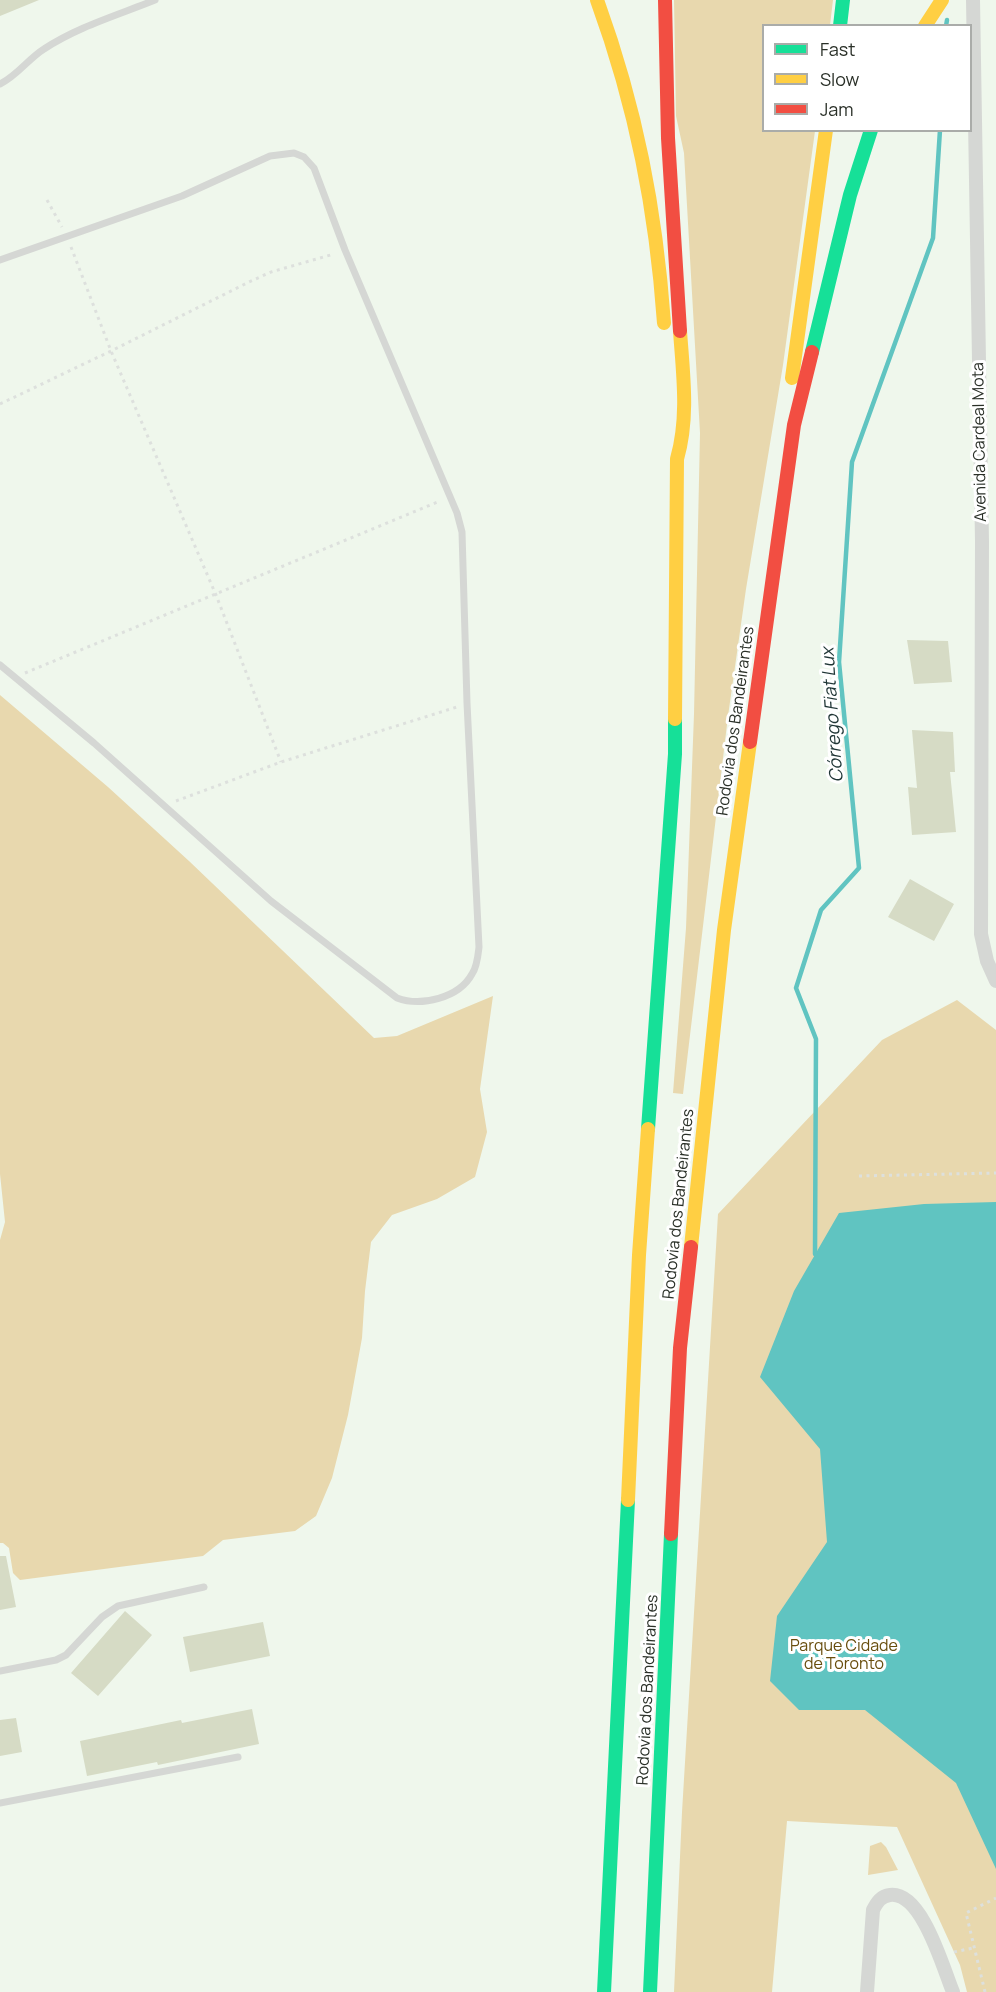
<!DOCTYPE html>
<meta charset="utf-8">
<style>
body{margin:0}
#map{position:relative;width:996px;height:1992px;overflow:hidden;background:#eff7ec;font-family:Manrope,sans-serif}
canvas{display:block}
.legend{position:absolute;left:762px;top:24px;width:210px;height:108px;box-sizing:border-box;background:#fff;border:2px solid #aaaca9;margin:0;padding:8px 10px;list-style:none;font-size:18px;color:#2a3028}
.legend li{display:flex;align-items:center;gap:12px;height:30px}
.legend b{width:30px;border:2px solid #aaaca9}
</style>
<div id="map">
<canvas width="996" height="1992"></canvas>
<ul class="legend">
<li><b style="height:8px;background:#16e098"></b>Fast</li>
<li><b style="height:8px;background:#ffcf43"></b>Slow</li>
<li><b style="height:8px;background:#f24e42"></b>Jam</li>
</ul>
</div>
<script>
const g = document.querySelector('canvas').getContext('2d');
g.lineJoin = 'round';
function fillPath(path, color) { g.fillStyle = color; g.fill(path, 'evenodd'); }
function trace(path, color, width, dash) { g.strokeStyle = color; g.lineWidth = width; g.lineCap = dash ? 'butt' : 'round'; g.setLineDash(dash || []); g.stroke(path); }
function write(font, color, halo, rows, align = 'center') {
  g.font = font + ' Manrope,sans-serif'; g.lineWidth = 6; g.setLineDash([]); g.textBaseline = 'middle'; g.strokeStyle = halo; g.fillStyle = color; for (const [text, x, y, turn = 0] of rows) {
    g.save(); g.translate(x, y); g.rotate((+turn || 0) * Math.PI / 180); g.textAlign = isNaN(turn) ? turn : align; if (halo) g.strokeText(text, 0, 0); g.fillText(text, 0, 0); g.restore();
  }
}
const green = new Path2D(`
 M 674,0 L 833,0 L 830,25 L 764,26 L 764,130 L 815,131 L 783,365 L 746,589 L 728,716 L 683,1094 L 673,1093 L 686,928 L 694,714 L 700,433 L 684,153 L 676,116 Z
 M 0,695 L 108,787 L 189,861 L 374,1038 L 397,1036 L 493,996 L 480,1089 L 487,1132 L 475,1177 L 437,1199 L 392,1215 L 371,1242 L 365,1291 L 362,1338 L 348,1415 L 332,1478 L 316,1516 L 295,1531 L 223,1540 L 203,1556 L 20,1580 L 13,1573 L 9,1548 L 3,1543 L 0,1543 L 0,1240 L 5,1222 L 0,1174 Z
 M 957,1000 L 996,1030 L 996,1992 L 967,1992 L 960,1965 L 897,1827 L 787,1821 L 772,1992 L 674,1992 L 682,1812 L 718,1214 L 882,1040 Z
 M 881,1842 L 886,1847 L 898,1870 L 868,1875 L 870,1846 Z`);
const water = new Path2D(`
 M 996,1202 L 996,1869 L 956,1783 L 865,1710 L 799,1710 L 770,1681 L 777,1616 L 827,1542 L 820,1449 L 760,1377 L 794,1291 L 839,1213 L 924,1204 Z`);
const stream = new Path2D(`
 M 946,26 L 947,20
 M 815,1254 L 816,1039 L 796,988 L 821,910 L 859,868 L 839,662 L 852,462 L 933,238 L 940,130`);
const building = new Path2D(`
 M 0,0 L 39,0 L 0,16 Z
 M 907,640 L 948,641 L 952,682 L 914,684 Z
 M 912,730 L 953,732 L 955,772 L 950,772 L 956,832 L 912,835 L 908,787 L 917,788 Z
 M 910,879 L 954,904 L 934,941 L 888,917 Z
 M 0,1556 L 6,1556 L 16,1607 L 0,1610 Z
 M 125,1611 L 152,1635 L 98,1696 L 71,1673 Z
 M 263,1622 L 270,1656 L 190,1672 L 183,1637 Z
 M 252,1709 L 259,1744 L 158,1765 L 157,1762 L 87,1776 L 80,1741 L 181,1720 L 182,1723 Z
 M 16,1718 L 22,1752 L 0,1756 L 0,1720 Z`);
const path = new Path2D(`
 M 47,200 L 62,227
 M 71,247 L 111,351 L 216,595 L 281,762
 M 0,404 L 111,351 L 249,282 L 271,272 L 334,254
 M 25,673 L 440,501
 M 176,801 L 281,762 L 457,707
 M 859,1176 L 996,1173
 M 954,1952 L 973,1948
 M 985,1992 L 966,1913 L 996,1898`);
const lane = new Path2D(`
 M 0,84 C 17,76 28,59 44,49 C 77,27 118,15 155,0
 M 0,260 L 182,196 L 270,156 L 294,153 L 304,157 L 314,168 L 345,250 L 457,513 L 462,532 L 467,703 L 479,947 C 478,956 477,967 472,974 C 459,998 421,1007 397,998 L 271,901 L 94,743 L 0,665
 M 0,1671 L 56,1660 L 66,1655 L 102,1617 L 118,1606 L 204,1587
 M 0,1803 L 238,1757`);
const street = new Path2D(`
 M 973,0 L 982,541 L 981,934 L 987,961 L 996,981
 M 867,1992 L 873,1910 C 877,1902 881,1896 890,1895 C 922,1891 943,1968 953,1992`);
const fast = new Path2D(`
 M 840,26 L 843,0
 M 812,352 L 850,195 L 871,130
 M 648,1129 L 675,754 L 675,719
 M 604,1992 L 628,1500
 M 650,1992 L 671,1534`);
const slow = new Path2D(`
 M 597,0 C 636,107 656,210 664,323
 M 925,26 L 942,0
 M 792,378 L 826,130
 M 675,719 L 677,459 C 689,417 683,374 680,331
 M 691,1247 L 724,930 L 750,742
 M 628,1500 L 639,1255 L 648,1129`);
const jam = new Path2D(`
 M 665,0 L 668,138 L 680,331
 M 750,742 L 794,425 L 812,352
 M 671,1534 L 680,1348 L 691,1247`);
const streetNames = [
 ["Avenida Cardeal Mota",980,442,-91],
 ["Rodovia dos Bandeirantes",736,721,-82],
 ["Rodovia dos Bandeirantes",679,1204,-84],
 ["Rodovia dos Bandeirantes",648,1690,-87]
];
const parkNames = [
 ["Parque Cidade",844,1647],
 ["de Toronto",844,1665]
];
const waterNames = [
 ["Córrego Fiat Lux",833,715,-94]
];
fillPath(green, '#e8d8ae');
fillPath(water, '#60c4c1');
trace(stream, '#60c4c1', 4.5);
fillPath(building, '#d6dbc5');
trace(path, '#dde0dd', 3, [3, 4.5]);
trace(lane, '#d5d7d4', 7);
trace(street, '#d5d7d4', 14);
trace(fast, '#16e098', 14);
trace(slow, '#ffcf43', 14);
trace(jam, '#f24e42', 14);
write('16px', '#2a3028', '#fff', streetNames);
write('16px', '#684d0d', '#fff', parkNames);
write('italic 18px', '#1f3535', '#fff', waterNames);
</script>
